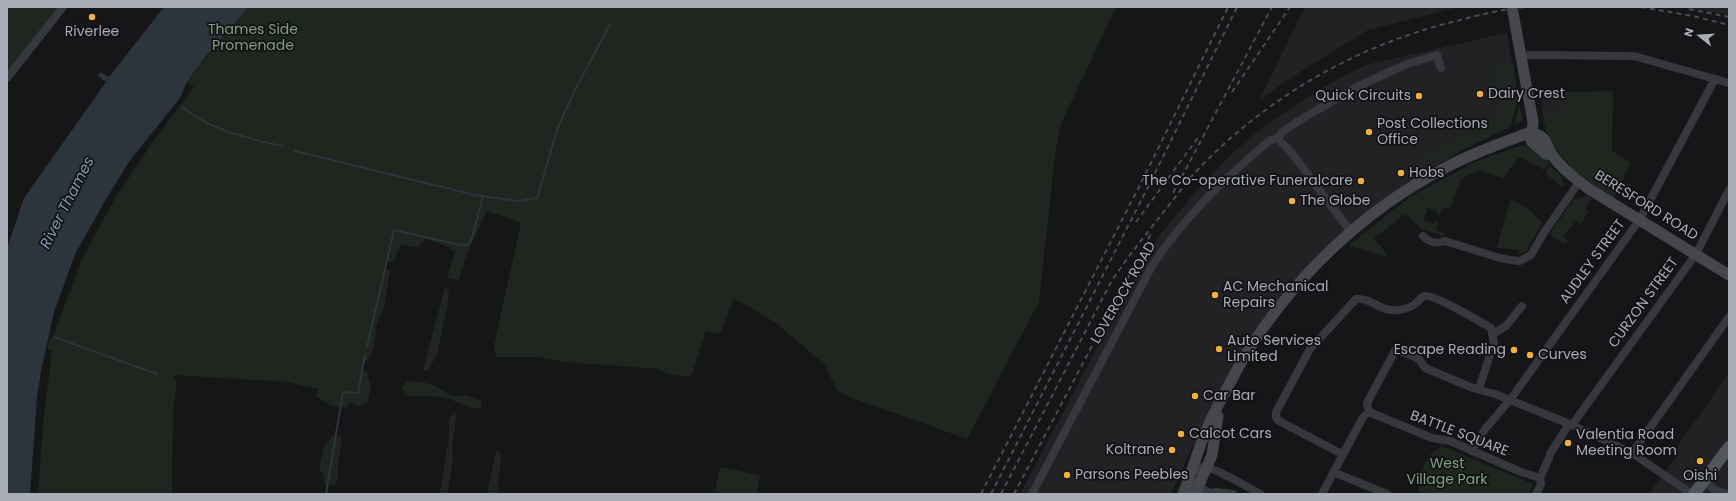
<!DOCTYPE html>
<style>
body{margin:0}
#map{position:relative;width:1736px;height:501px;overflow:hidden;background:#161618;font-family:Poppins,sans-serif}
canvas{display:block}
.frame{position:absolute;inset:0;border:8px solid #a8adb8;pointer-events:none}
.north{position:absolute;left:1680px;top:16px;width:40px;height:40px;-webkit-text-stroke:3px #111113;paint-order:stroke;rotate:287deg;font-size:11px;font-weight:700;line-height:16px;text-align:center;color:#a8adb8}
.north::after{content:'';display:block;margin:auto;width:14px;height:18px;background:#a8adb8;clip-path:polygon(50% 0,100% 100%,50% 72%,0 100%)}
</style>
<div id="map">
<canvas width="1736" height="501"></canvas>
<div class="frame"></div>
<div class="north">N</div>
</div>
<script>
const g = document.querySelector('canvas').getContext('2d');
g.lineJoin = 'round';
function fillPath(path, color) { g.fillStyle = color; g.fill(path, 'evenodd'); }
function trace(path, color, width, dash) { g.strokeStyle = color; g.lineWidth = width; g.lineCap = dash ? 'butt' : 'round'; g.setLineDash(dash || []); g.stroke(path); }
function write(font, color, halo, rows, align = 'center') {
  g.font = font + ' Poppins,sans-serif'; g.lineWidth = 3.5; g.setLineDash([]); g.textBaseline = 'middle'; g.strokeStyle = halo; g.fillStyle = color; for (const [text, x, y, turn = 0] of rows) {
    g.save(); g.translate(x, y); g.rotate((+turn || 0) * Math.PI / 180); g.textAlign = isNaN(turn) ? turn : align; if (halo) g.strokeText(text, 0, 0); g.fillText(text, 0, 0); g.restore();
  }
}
const built = new Path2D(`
 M 1305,7 L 1459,7 L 1368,30 L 1292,77 L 1259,100 Z
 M 1685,7 L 1729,7 L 1729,16 L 1728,15 Z
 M 1507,33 L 1518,99 L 1510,127 L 1474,143 L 1409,182 L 1334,240 L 1276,301 L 1208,412 L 1171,494 L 1020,494 L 1144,259 L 1162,232 L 1202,184 L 1236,150 L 1263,127 L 1308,97 L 1338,79 L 1369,64 Z
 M 1561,92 L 1561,117 L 1543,117 L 1542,105 L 1543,93 Z
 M 1729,373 L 1729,494 L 1649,494 L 1678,454 L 1674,451 Z`);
const green = new Path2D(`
 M 7,7 L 61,7 L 7,79 Z
 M 249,7 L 1116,7 L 1061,124 L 1055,155 L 1039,302 L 967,439 L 847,396 L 837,390 L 824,364 L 776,323 L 734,298 L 720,334 L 706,331 L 691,377 L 668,374 L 659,369 L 566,362 L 537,357 L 496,357 L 494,345 L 521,223 L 487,211 L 468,251 L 459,280 L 447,278 L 455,252 L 449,247 L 426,239 L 418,247 L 401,245 L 392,263 L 386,260 L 384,268 L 390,271 L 384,308 L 377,324 L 374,346 L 368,361 L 364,360 L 362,369 L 367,372 L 371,386 L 368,401 L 359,406 L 350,403 L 345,408 L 331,406 L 316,396 L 318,389 L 288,382 L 173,375 L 177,382 L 173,411 L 172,494 L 38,494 L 43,424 L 52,350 L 48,349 L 49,340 L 54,334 L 82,259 L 114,200 L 150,146 L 194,87 L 187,82 L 221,39 Z
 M 1513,63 L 1518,99 L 1510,127 L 1429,166 L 1425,156 L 1467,134 L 1466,124 L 1500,120 L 1494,67 Z
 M 1613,91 L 1612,151 L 1631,163 L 1613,199 C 1585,179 1548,155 1543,117 L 1561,117 L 1561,92 Z
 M 1519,106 L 1523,118 L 1521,122 L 1514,125 Z
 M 1523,145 C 1535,147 1542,155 1550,164 L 1544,170 L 1522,158 L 1517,159 L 1503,178 L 1479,170 L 1461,179 L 1450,209 L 1442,207 L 1440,215 L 1438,215 L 1438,212 L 1427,208 L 1424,221 L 1435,223 L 1436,221 L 1438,221 L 1436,230 L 1444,233 L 1444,236 L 1422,229 L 1405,214 L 1374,238 L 1387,254 L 1385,257 L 1349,245 L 1410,197 L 1479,160 Z
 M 1550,166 L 1562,177 L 1564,188 L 1545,173 Z
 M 1589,196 L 1592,199 L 1585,209 L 1589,211 L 1581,224 L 1576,221 L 1563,237 L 1569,242 L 1563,244 L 1552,236 L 1550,233 L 1575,198 Z
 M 1510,200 C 1522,203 1535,214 1542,223 L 1526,251 L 1519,254 L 1518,250 L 1497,248 Z
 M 445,287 L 449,291 L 448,303 L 437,354 L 428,371 L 423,370 Z
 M 407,381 L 423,382 L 435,386 L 453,396 L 467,395 L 482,401 L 481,408 L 472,408 L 444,397 L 409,396 L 401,388 Z
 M 457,411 L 452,447 L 453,458 L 448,492 L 449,494 L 440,494 L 449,435 L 449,418 Z
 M 340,435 L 342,441 L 338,461 L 338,479 L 334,486 L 324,484 L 324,475 L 319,468 L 324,447 L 332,436 Z
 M 1442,446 L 1533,484 L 1529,494 L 1426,494 L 1418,491 C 1419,476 1423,462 1434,451 C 1437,449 1440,448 1442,446 Z
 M 496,451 L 500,451 L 501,458 L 497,494 L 487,494 Z
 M 720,467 L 760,475 L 757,494 L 731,494 L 715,491 Z`);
const water = new Path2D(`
 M 164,7 L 249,7 L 206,56 L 187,82 L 180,98 L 131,159 L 109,194 L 76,252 L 54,312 L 41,371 L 37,397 L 30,494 L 7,494 L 7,248 L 24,198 L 106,82 L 98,76 L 100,72 L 109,77 Z`);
const stream = new Path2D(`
 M 182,107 C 211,130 246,138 282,146
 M 295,151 L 475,195 L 518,201 L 537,198 L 558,127 L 575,90 L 610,24
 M 54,337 L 157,374
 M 367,347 L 394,230 L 460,245 C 467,246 470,245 472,238 L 483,196
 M 326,494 L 343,392 L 358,393 L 365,355`);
const street = new Path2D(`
 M 1529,55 L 1634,56 L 1729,83
 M 7,78 L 63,7
 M 1277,138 L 1291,152 L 1351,232
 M 1423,236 C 1429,243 1436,244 1445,241 L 1500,258 L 1510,260 L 1520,261 L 1531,255 L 1543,234 L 1579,182
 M 1493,334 L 1506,326 L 1522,306
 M 1495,394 L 1572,425 L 1632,453 L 1686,490 L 1689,494
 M 1369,412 L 1432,438 L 1450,441 L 1521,472 L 1540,478
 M 1572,425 L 1696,254 L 1729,190
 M 1486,428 L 1510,400 L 1640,219 L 1715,79
 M 1471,451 L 1484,431
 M 1632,453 L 1729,317
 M 1342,454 L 1279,421 L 1276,417 L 1276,412 L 1310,349 L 1356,299 C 1372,298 1377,309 1391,310 C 1398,311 1408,309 1414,305 C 1418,302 1420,298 1424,296 C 1432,293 1481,322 1491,328 L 1494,342 L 1479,389
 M 1550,454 L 1569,424
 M 1333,472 L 1387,494
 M 1704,481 L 1715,490 L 1726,494
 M 1211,493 L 1195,486 L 1190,475 C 1194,472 1198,468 1203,467 C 1215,467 1249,488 1260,494
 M 1032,494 L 1152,266 C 1184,217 1225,178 1269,141 L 1277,138 L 1285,130 L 1300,120 L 1359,86 L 1407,64 L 1437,55 L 1441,68
 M 1210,494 L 1216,492 L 1233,494
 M 1322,494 L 1363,417 L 1369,412 L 1367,403 L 1396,349 L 1419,359 L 1425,368 L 1473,388 L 1491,393
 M 1536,494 L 1541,484 L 1540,478 L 1549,458`);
const secondary = new Path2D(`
 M 1512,7 L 1533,122 L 1531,141 L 1546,154 L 1553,156
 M 1531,132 C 1550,138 1544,144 1553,156 C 1562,169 1577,180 1589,189 L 1729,275
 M 1183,494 C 1194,468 1200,440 1213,415 C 1223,396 1233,377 1243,359 C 1291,280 1363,210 1445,168 C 1472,153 1502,143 1531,132
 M 1195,494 L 1212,455 L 1218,416`);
const primary = new Path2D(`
 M 1694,494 L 1729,447`);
const rail = new Path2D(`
 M 1641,7 L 1693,16 L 1729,25
 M 1689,9 L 1729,17
 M 1232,92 L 1290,7
 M 1173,193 L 1272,7
 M 1136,222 L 1200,135
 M 981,494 L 1142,181 L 1228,7
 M 991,494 L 1149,185 L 1237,7
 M 1001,494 L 1111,282 C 1130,253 1152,227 1173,200 C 1179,193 1184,185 1190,178 C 1259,102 1352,47 1452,22 C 1476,16 1501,9 1526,7
 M 1014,494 L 1152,232`);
const markers = [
 [92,17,4,"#f2b134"],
 [1480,94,4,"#f2b134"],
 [1419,96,4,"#f2b134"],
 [1369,132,4,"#f2b134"],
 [1401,173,4,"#f2b134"],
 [1361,181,4,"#f2b134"],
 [1292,201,4,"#f2b134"],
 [1215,295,4,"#f2b134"],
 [1219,349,4,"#f2b134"],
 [1514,350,4,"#f2b134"],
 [1530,355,4,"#f2b134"],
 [1195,396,4,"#f2b134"],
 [1181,434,4,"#f2b134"],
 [1568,443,4,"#f2b134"],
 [1172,450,4,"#f2b134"],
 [1700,461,4,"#f2b134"],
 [1067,475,4,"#f2b134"]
];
const parkNames = [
 ["Thames Side",253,30],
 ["Promenade",253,46],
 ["West",1447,464],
 ["Village Park",1447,480]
];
const poiNames = [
 ["Riverlee",92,32,"center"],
 ["Dairy Crest",1488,94],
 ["Quick Circuits",1411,96,"right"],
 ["Post Collections",1377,124],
 ["Office",1377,140],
 ["Hobs",1409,173],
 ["The Co-operative Funeralcare",1353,181,"right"],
 ["The Globe",1300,201],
 ["AC Mechanical",1223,287],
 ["Repairs",1223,303],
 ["Auto Services",1227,341],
 ["Limited",1227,357],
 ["Escape Reading",1506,350,"right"],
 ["Curves",1538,355],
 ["Car Bar",1203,396],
 ["Calcot Cars",1189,434],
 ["Valentia Road",1576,435],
 ["Meeting Room",1576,451],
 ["Koltrane",1164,450,"right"],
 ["Parsons Peebles",1075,475],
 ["Oishi",1700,476,"center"]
];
const streetNames = [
 ["BERESFORD ROAD",1646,206,32],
 ["AUDLEY STREET",1593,262,-54],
 ["LOVEROCK ROAD",1124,293,-60],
 ["CURZON STREET",1644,303,-54],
 ["BATTLE SQUARE",1459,434,21]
];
const waterNames = [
 ["River Thames",68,203,-63]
];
fillPath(built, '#222225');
fillPath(green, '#1e261f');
fillPath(water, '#2c353c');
trace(stream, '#2c353c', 2);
trace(street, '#37383d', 8);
trace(secondary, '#45474d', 11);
trace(primary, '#53555c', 12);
trace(rail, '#4a4c52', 2, [5, 4]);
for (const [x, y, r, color] of markers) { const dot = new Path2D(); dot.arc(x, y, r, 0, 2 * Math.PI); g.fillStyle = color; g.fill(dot); trace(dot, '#111113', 1.5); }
write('14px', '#7fa381', '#111113', parkNames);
write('14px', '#a8adb8', '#111113', poiNames, 'left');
write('14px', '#a8adb8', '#111113', streetNames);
write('italic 15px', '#7f9bb3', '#111113', waterNames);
</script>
